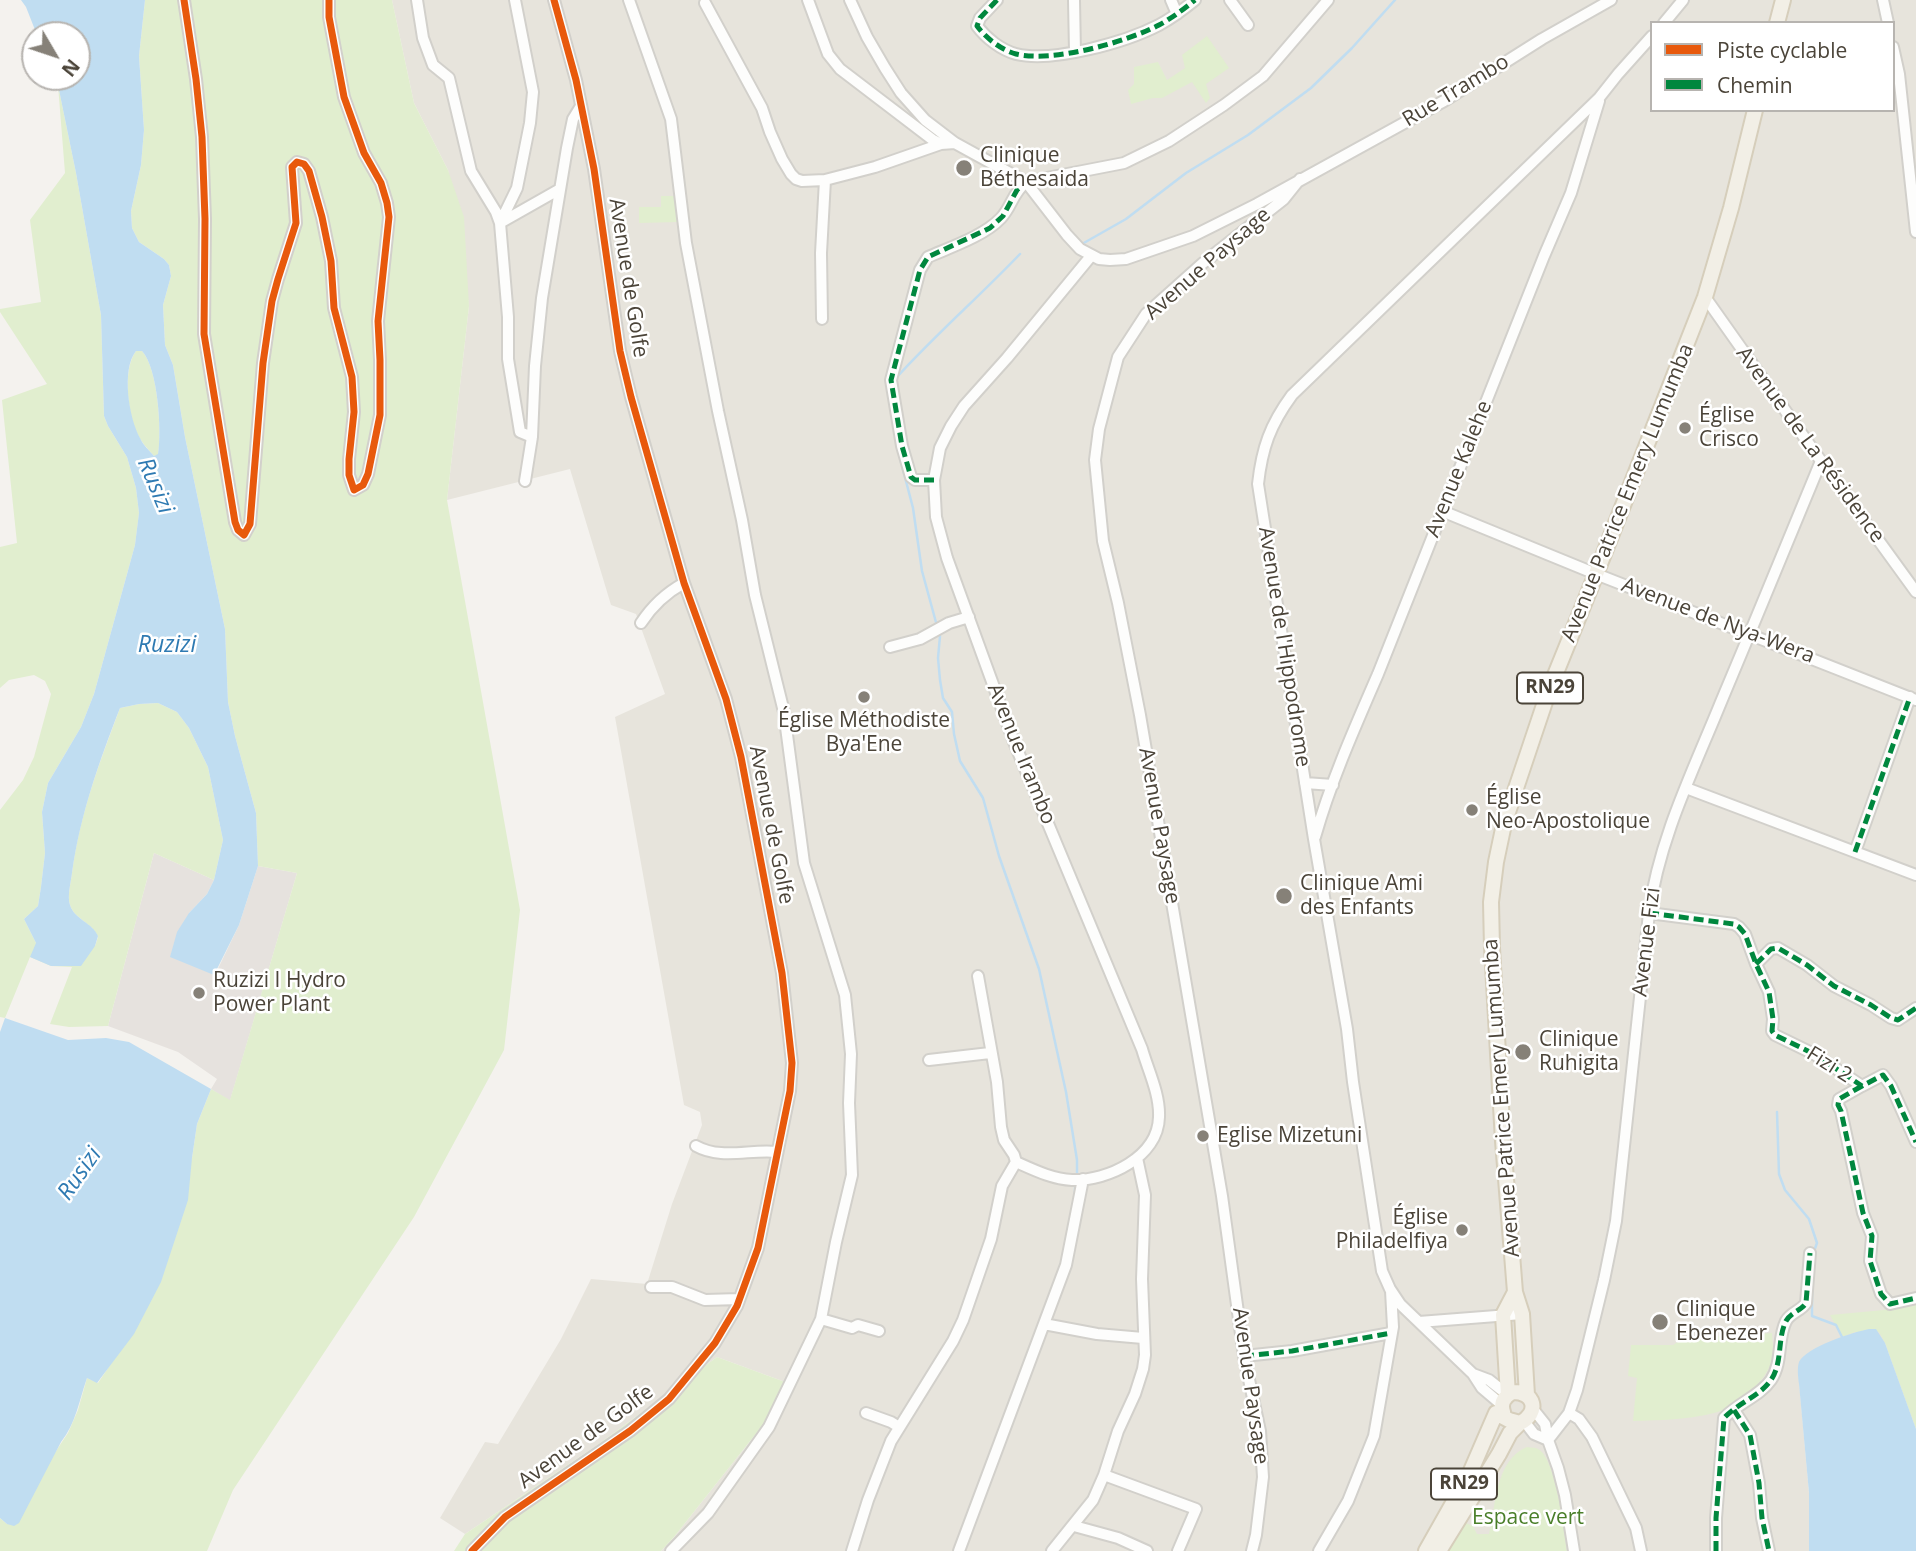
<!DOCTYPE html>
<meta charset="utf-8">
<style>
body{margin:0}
#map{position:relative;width:1916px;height:1551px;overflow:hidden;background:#f4f2ee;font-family:"Open Sans",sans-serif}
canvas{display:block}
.legend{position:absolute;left:1650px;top:21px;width:245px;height:91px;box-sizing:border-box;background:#fff;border:2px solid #b7b4b0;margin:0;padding:9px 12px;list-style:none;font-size:21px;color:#4b4439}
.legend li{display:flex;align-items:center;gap:14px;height:35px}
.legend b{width:35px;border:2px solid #b7b4b0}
.north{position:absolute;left:21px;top:21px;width:70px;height:70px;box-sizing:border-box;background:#fff;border:2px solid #b7b4b0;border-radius:50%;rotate:129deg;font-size:19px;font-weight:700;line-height:28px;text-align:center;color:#4b4439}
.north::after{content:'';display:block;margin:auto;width:24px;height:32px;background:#868178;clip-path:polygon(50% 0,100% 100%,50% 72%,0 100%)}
</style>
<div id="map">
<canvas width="1916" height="1551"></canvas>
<ul class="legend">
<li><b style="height:9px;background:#e8590c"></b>Piste cyclable</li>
<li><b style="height:9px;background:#00873e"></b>Chemin</li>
</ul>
<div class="north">N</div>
</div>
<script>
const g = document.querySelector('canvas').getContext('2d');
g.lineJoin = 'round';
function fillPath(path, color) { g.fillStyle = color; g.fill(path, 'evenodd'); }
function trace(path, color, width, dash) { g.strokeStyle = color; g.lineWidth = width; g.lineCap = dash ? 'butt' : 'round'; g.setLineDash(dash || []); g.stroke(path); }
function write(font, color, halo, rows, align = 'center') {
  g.font = font + ' "Open Sans",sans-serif'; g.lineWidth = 5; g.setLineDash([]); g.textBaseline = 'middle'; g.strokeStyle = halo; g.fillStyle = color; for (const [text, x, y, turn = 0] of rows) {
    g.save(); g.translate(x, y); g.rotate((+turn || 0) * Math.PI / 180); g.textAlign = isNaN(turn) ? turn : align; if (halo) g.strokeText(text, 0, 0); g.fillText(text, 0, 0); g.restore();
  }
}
const residential = new Path2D(`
 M 392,0 L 1916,0 L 1916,1429 L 1885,1343 L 1798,1370 L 1809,1493 L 1809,1551 L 661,1551 L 674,1537 L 766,1421 L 785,1382 L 717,1357 L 596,1446 L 465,1534 L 440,1518 L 485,1442 L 498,1444 L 561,1339 L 591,1279 L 647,1284 L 672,1204 L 702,1125 L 700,1112 L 684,1105 L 615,717 L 665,694 L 636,614 L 611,605 L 570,469 L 447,500 L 469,306 L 448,170 L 414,103 ZM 1652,23 L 1893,23 L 1893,110 L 1652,110 Z`);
const industrial = new Path2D(`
 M 154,853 L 214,880 L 207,894 L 189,913 L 215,975 L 239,925 L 258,866 L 297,873 L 230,1101 L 211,1089 L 217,1079 L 178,1052 L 108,1026 Z`);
const green = new Path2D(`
 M 145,0 L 392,0 L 414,103 L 448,170 L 464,217 L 469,306 L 447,500 L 520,910 L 504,1050 L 414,1217 L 233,1490 L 207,1551 L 0,1551 L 0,1518 L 7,1524 L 68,1433 L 78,1410 L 87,1378 L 98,1383 L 114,1359 L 192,1158 L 197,1124 L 211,1089 L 230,1100 L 297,873 L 258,866 L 256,813 L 235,736 L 228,702 L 225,629 L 185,437 L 173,365 L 165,345 L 163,305 L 171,276 L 169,265 L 164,259 L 139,242 L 132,228 L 131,211 L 141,165 L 144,130 L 139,56 Z
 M 1207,36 L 1229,68 L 1206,84 L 1210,98 L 1206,103 L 1192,82 L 1162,98 L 1153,98 L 1131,104 L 1128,90 L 1134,84 L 1134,67 L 1158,62 L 1167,80 L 1185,68 L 1182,55 Z
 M 58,85 L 76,173 L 101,315 L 104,416 L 108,426 L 127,457 L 136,488 L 139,513 L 135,545 L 94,694 L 81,727 L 48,783 L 42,812 L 45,853 L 41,887 L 38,906 L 24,919 L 36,943 L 95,946 L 98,937 C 93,923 74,919 70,905 C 67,896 71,882 72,873 C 80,813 99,764 120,708 L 139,704 L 158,703 L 177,712 L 189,728 L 208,767 L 223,840 L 214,880 L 154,853 L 108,1026 L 69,1027 L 50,1024 L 72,967 L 51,966 L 30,957 L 5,1018 L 0,1017 L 0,810 L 23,780 L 34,757 L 51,694 L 45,681 L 34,675 L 9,680 L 0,688 L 0,547 L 17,543 L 2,400 L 47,384 L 0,312 L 0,309 L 41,302 L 30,220 L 65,173 Z
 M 661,196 L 678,196 L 678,222 L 639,223 L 639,207 L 661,207 Z
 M 136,351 L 142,351 C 158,368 162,432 158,455 L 154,456 C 147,448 141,442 137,433 C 128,413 122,370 136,351 Z
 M 1916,1300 L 1916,1429 L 1885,1343 L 1879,1332 L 1855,1332 L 1842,1337 L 1830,1315 L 1884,1310 Z
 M 1772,1333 C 1772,1340 1774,1348 1773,1355 C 1770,1380 1737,1407 1714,1413 C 1688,1420 1660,1420 1633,1421 L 1637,1378 L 1628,1376 L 1631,1345 L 1673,1345 L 1684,1338 Z
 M 717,1357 L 785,1382 L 766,1421 L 674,1537 L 661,1551 L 454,1551 L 465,1534 L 596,1446 Z
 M 1527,1447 C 1531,1448 1535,1447 1538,1449 C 1556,1458 1564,1531 1567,1551 L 1439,1551 L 1459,1520 L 1473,1526 L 1477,1534 L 1489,1534 C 1496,1506 1495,1460 1527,1447 Z`);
const water = new Path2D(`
 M 21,0 L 145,0 L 139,56 L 144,130 L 141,165 L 131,211 L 132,228 L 139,242 L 164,259 L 169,265 L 171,276 L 163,305 L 165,345 L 173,365 L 185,437 L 225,629 L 228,702 L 235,736 L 256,813 L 258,866 L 239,925 L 214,975 L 170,957 L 177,932 L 189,913 L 207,894 L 214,880 L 223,840 L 208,767 L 189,728 L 177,712 L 158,703 L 139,704 L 120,708 C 99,762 80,815 72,873 C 71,882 67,896 70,905 C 74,919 93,923 98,936 L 95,946 L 81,966 L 51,966 L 30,957 L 36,943 L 24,919 L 38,906 L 41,887 L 45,853 L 42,812 L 48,783 L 81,727 L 94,694 L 135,545 L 139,513 L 136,488 L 127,457 L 108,426 L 104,416 L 101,315 L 76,173 L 58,85 L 55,77 L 77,77 L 77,35 L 37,35 L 26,7 ZM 136,351 L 142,351 C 158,368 162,432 158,454 L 154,456 C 149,450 143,445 140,438 C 129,418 121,370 136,351 Z
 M 5,1018 L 68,1040 L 106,1038 L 129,1042 L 211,1089 L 197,1124 L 192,1158 L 188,1200 L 161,1282 L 134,1334 L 97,1383 L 87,1378 C 79,1401 76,1423 61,1442 L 19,1523 L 14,1526 L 7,1524 L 0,1518 L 0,1032 Z
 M 1869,1329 L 1876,1329 L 1885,1343 L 1916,1429 L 1916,1551 L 1809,1551 L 1809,1493 L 1799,1384 C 1798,1377 1797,1368 1799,1362 C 1806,1347 1854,1332 1869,1329 Z`);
const stream = new Path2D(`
 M 1082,244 L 1126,219 L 1186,173 L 1248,135 L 1311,88 L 1352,48 L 1395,0
 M 897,377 C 936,334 980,296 1020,254
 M 901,462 L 913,508 L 922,571 L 937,626
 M 940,636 L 938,658 L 940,680 L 943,698 L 952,712 L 954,734 L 960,761 L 983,798 L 999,856 L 1039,969 L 1066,1092 L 1077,1160 L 1077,1174
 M 1777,1112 L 1779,1174 L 1785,1190 L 1809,1219 L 1817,1243 L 1813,1254
 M 1075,1197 L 1075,1188
 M 1812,1288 L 1812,1316 L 1836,1325 L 1842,1337`);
const minor = new Path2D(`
 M 184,0 L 196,79 L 202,137 L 205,219 L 204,334 L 235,522 L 238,530 L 244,535 L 250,524 L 263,363 L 272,301 L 278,279 L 296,223 L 292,167 L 297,162 L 304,164 L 309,171 L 322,217 L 331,261 L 334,308 L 352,377 L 354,412 L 349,459 L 349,475 L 354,490 L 363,485 L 368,474 L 380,415 L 380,360 L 378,321 L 389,217 L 387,203 L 381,183 L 364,153 L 344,97 L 329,17 L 329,0
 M 417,0 L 423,38 L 433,65 L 449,78 L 471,171 L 496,212 L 500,223 L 508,317 L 508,359 L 520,432 L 532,437
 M 629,0 L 671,119 L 686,243 L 718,411 L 742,520 L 755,595 L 784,712 L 804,863 L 845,995 L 851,1054 L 849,1103 L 852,1175 L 836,1242 L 821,1319 L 769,1427 L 708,1513 L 671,1551
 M 808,0 L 828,54 L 840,69 L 933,140 L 941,144
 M 850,0 L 867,37 L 885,68 L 901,93 L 925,120 L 955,143 L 1026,182 L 1067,235 L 1080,249 L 1099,259 L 1110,260 L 1126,259 L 1193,236 L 1257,204 L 1444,101 L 1542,39 L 1611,0
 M 997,0 L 980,18 L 977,26 C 986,38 1001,50 1016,54 C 1053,63 1126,42 1159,25 C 1172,18 1184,9 1195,0
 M 1074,0 L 1075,52
 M 1171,0 L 1177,14
 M 1230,0 L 1248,25
 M 1883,0 L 1888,23
 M 705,3 L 762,108 L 770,132 L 782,159 L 791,174 L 796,179 L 802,181 L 825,180 L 875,167 L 941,144 L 955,143
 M 1664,23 L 1683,0
 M 1893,47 L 1899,74 L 1916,232
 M 500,223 L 517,188 L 530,123 L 533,92 L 515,0
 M 500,223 L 560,189
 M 1705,297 L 1821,461 L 1916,592
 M 822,319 L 821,253 L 825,180
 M 934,480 L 915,480 L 911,477 L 902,446 L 891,380 L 920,270 L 928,257 C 951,247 984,236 1001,218 C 1012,206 1012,194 1026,182 L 1124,163 L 1169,141 L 1224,105 L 1263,76 L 1328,0
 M 525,481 L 532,437 L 535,366 L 542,298 L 567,148 L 573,119 L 581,106
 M 1442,511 L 1596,574 L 1916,700
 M 641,623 C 652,606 666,593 684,583
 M 890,647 L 920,639 L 949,623 L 969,617
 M 1305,783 L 1333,785
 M 1686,788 L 1916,875
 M 1315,837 C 1331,781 1355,727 1378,674 L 1544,256 L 1571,193 L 1599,101
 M 1855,852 L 1910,697
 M 1649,913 L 1734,924 L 1739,927 L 1745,934 L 1756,964 L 1769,992 L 1773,1019 L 1772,1031 L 1775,1035 L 1814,1054 L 1862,1086 L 1883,1075 L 1891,1086 L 1916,1142
 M 1756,964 L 1771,949 L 1778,948 L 1807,965 L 1834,986 L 1871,1005 L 1891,1018 L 1898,1020 L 1916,1008
 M 978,976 L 997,1082 L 1001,1127 L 1004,1140 L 1014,1155 L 1016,1162
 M 929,1060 L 990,1053
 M 1862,1086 L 1839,1099 L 1838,1105 L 1841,1111 L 1863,1213 L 1872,1236 L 1870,1261 L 1881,1294 L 1890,1304 L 1916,1298
 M 696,1146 C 721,1160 750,1149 777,1152
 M 1016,1162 C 1034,1170 1052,1179 1072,1180 C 1108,1181 1158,1157 1159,1117 C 1160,1094 1148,1070 1142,1049 L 1014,742 L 947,558 L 936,517 L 934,480 L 940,448 L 951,426 L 964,406 L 1007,358 L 1091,256
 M 651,1287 L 672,1287 L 705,1300 L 739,1299
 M 821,1319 L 852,1328 L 858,1325 L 879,1331
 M 1419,1322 L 1522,1314
 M 1044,1324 L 1097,1334 L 1143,1338
 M 1244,1356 L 1292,1351 L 1391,1333
 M 1473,1374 L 1489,1380 L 1508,1395
 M 1502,1405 L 1482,1388 L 1473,1374 L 1400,1304 L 1390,1289 L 1382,1271 L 1353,1082 L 1347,1029 L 1314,839 L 1258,484 C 1262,448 1270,425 1292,395 L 1599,98 L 1618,74 L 1652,36
 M 1533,1409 L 1545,1424 L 1548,1440 L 1558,1468 L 1565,1495 L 1574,1551
 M 1734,1410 L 1750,1435 L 1759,1483 L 1762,1518 L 1769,1551
 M 866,1413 L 891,1422 L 899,1427
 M 1569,1413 L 1579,1419 L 1592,1437 L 1636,1528 L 1641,1551
 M 1524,1421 L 1534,1434 L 1548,1440
 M 1548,1440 L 1569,1413 L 1577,1390 L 1604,1280 L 1616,1221 L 1649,913 C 1659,839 1693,771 1721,702 C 1755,622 1787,542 1821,461
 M 1104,1475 L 1196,1509 L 1178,1551
 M 1074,1526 L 1118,1538 L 1147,1551
 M 472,1551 L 505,1517 L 630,1431 L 652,1413 L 669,1399 L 715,1343 L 737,1306 L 758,1248 L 790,1091 L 792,1063 L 782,973 L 741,757 L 726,699 L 684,583 L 631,397 L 620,351 L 594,169 L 576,80 L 554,0
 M 852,1551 L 868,1500 L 891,1441 L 953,1341 L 963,1320 L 991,1239 L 1002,1186 L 1016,1162
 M 959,1551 L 1066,1265 L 1083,1179
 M 1052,1551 L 1093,1500 L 1104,1475 L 1118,1431 L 1135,1394 L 1143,1369 L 1145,1355 L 1142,1279 L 1145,1195 L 1137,1158
 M 1252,1551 L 1256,1535 L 1263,1477 L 1260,1431 L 1244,1356 L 1222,1196 L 1140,715 L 1118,603 L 1103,541 L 1095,460 L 1099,429 L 1118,357 L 1146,314 L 1203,263 L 1284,199 L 1300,179
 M 1319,1551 L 1348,1501 L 1374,1436 L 1393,1327 L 1391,1291
 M 1716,1551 L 1716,1518 L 1724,1418 C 1738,1403 1760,1396 1771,1380 C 1783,1362 1777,1339 1786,1321 C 1791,1312 1801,1311 1806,1303 L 1810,1253`);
const major = new Path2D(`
 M 1777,23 L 1783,0
 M 1512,1392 C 1535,1391 1540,1413 1520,1423 L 1509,1420 L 1496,1413 L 1503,1412 C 1500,1403 1504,1397 1512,1392 Z
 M 1508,1395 L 1503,1315 L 1515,1292
 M 1527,1395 L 1522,1314 L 1515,1292 L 1503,1141 L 1492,948 L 1491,902 L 1496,862 L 1504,824 L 1549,690 L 1596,574 L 1705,297 L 1731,208 L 1755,110
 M 1426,1551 L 1470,1473 L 1496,1413
 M 1439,1551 L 1499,1454 L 1510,1433 L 1520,1423`);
const quiet = new Path2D(`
 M 997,0 L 980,18 L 977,26 C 986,38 1001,50 1016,54 C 1053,63 1126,42 1159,25 C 1172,18 1184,9 1195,0
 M 934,480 L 915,480 L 911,477 L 902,446 L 891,380 L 920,270 L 928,257 L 990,228 L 1003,216 L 1017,190 L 1026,182
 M 1855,852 L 1910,697
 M 1649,913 L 1734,924 L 1739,927 L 1745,934 L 1756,964 L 1769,992 L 1773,1019 L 1772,1031 L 1775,1035 L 1814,1054 L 1862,1086 L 1883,1075 L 1891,1086 L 1916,1142
 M 1756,964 L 1771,949 L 1778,948 L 1807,965 L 1834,986 L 1871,1005 L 1891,1018 L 1898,1020 L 1916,1008
 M 1862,1086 L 1839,1099 L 1838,1105 L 1841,1111 L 1863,1213 L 1872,1236 L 1870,1261 L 1881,1294 L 1890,1304 L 1916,1298
 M 1244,1356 L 1292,1351 L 1391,1333
 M 1734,1410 L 1750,1435 L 1759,1483 L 1762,1518 L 1769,1551
 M 1716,1551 L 1716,1518 L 1724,1418 C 1738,1403 1760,1396 1771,1380 C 1783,1362 1777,1339 1786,1321 C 1791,1312 1801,1311 1806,1303 L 1810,1253`);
const cycleway = new Path2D(`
 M 184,0 L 196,79 L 202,137 L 205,219 L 204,334 L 235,522 L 238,530 L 244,535 L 250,524 L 263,363 L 272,301 L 278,279 L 296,223 L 292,167 L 297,162 L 304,164 L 309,171 L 322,217 L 331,261 L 334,308 L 352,377 L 354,412 L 349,459 L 349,475 L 354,490 L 363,485 L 368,474 L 380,415 L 380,360 L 378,321 L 389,217 L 387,203 L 381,183 L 364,153 L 344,97 L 329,17 L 329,0
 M 472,1551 L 505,1517 L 630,1431 L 652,1413 L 669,1399 L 715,1343 L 737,1306 L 758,1248 L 790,1091 L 792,1063 L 782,973 L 741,757 L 726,699 L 684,583 L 631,397 L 620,351 L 594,169 L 576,80 L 554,0`);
const markers = [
 [964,168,9,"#868178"],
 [1685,428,7,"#868178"],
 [864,697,7,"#868178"],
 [1472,810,7,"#868178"],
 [1284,896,9,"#868178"],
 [199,993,7,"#868178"],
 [1523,1052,9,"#868178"],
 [1203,1136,7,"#868178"],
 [1462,1230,7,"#868178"],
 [1660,1322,9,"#868178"]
];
const shields = [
 [1550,688,66],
 [1464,1484,66]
];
const shieldNames = [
 ["RN29",1550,688],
 ["RN29",1464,1484]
];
const streetNames = [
 ["Rue Trambo",1456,91,-31],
 ["Avenue Paysage",1208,264,-41],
 ["Avenue de Golfe",628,278,81],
 ["Avenue de La Résidence",1810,445,54],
 ["Avenue Kalehe",1459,469,-68],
 ["Avenue Patrice Emery Lumumba",1628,493,-68],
 ["Avenue de Nya-Wera",1718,621,21],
 ["Avenue de l'Hippodrome",1284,647,81],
 ["Avenue Irambo",1021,754,68],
 ["Avenue de Golfe",771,825,79],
 ["Avenue Paysage",1159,826,80],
 ["Avenue Fizi",1647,942,-83],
 ["Fizi 2",1829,1065,32],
 ["Avenue Patrice Emery Lumumba",1502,1098,-94],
 ["Avenue Paysage",1250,1386,82],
 ["Avenue de Golfe",586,1437,-36]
];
const poiNames = [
 ["Clinique",980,156],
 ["Béthesaida",980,180],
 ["Église",1699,416],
 ["Crisco",1699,440],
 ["Église Méthodiste",864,721,"center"],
 ["Bya'Ene",864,745,"center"],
 ["Église",1486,798],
 ["Neo-Apostolique",1486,822],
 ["Clinique Ami",1300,884],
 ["des Enfants",1300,908],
 ["Ruzizi I Hydro",213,981],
 ["Power Plant",213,1005],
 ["Clinique",1539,1040],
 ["Ruhigita",1539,1064],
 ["Eglise Mizetuni",1217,1136],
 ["Église",1448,1218,"right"],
 ["Philadelfiya",1448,1242,"right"],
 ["Clinique",1676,1310],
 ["Ebenezer",1676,1334]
];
const parkNames = [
 ["Espace vert",1528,1518]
];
const waterNames = [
 ["Rusizi",155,486,67],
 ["Ruzizi",167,645],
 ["Rusizi",80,1174,-55]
];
fillPath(residential, '#e7e4dc');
fillPath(industrial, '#e6e2de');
fillPath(green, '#e1eecf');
fillPath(water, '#c0ddf1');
trace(stream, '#c0ddf1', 2.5);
trace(minor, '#d2d0cb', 14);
trace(major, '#d6cebb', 18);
trace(minor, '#fdfdfc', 10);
trace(major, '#f2efe6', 14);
trace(quiet, '#00873e', 5, [10, 5]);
trace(cycleway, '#e8590c', 7);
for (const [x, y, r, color] of markers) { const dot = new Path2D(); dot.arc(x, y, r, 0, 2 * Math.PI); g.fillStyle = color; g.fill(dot); trace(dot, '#fff', 2.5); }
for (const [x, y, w] of shields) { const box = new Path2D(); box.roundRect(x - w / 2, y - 15.5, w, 31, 5); g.fillStyle = '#fff'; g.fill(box); trace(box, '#4b4439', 2); }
write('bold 19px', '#4b4439', null, shieldNames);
write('21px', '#4b4439', '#fff', streetNames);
write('21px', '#4b4439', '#fff', poiNames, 'left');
write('21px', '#4a7f2a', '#fff', parkNames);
write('italic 23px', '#2e7ab2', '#fff', waterNames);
</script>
